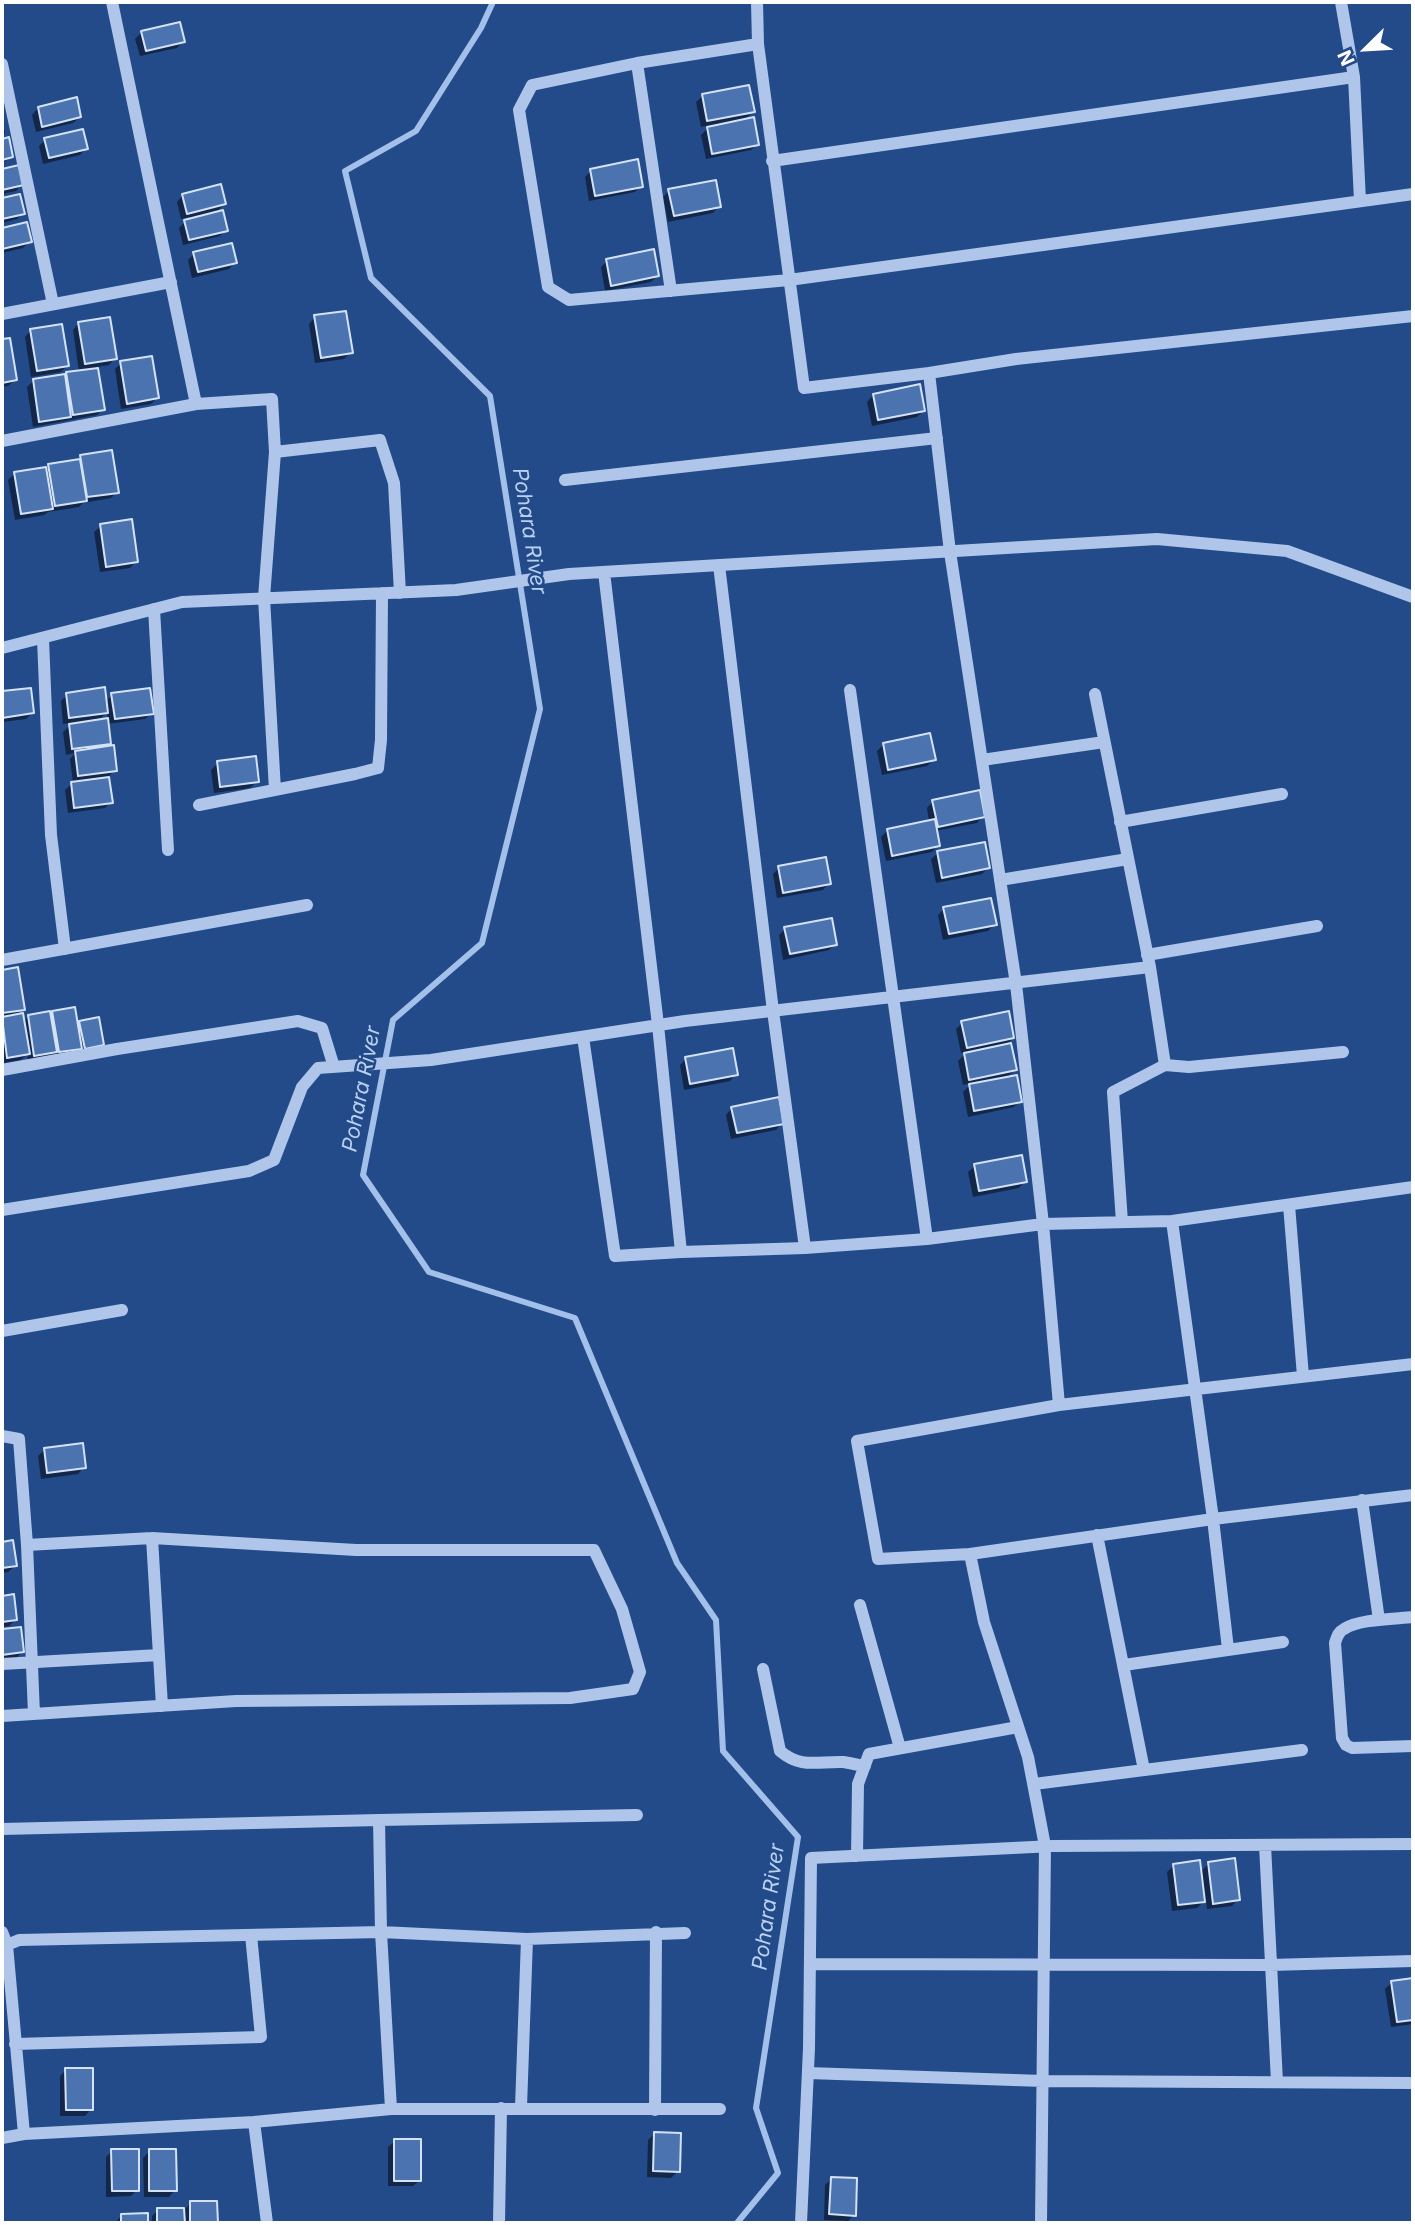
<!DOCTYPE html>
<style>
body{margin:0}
#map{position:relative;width:1415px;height:2225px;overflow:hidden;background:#234a89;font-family:Inter,sans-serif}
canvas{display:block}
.frame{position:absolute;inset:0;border:4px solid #fff;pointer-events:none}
.north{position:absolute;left:1331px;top:14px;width:70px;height:70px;-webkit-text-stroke:5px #234a89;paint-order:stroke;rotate:246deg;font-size:19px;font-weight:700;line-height:28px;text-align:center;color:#fff}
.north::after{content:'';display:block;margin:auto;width:24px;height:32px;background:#fff;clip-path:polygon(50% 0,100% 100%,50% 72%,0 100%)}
</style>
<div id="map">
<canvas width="1415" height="2225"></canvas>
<div class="frame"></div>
<div class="north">N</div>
</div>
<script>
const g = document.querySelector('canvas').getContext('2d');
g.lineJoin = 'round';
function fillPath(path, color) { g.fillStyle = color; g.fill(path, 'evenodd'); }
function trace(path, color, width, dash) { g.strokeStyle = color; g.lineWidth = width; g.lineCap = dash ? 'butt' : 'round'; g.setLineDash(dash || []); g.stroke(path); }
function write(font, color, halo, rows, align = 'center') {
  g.font = font + ' Inter,sans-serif'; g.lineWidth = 5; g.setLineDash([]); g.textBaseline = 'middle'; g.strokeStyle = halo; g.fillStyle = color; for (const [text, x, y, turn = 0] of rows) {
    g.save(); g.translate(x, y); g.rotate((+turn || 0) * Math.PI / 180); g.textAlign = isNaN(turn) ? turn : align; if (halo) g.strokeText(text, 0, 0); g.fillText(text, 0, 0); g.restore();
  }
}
const shadow = new Path2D(`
 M 142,32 L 183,41 L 177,48 L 140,56 L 135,39 Z
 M 703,96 L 753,111 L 743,122 L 758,144 L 751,150 L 706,159 L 701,135 L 711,125 L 701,127 L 696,102 Z
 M 38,108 L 80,117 L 73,123 L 36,132 L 32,115 Z
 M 2,120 L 5,133 L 2,137 Z
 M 7,139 L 11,157 L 2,164 L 2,140 Z
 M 45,140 L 86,148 L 80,155 L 43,164 L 39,146 Z
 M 18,167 L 22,184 L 16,191 L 2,194 L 2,171 Z
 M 591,171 L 641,186 L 635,192 L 589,201 L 585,177 Z
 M 669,191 L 719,206 L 713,213 L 668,222 L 663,197 Z
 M 183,195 L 224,204 L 214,215 L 226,230 L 220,236 L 183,245 L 179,228 L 190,217 L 181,219 L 177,202 Z
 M 19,196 L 23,213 L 17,219 L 2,223 L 2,200 Z
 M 25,224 L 30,241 L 23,248 L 2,253 L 2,230 Z
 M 194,254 L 235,262 L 229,269 L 192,278 L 188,260 Z
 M 607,261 L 657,276 L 651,282 L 605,291 L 601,267 Z
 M 315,317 L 351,352 L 344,359 L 315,363 L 309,324 Z
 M 79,323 L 115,358 L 109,365 L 96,367 L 103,409 L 97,415 L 33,427 L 27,387 L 33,381 L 79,372 L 73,330 Z
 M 31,330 L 67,366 L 61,372 L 31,377 L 25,337 Z
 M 9,340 L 15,380 L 8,386 L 2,387 L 2,341 Z
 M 121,363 L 157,398 L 151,404 L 121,409 L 115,369 Z
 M 873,395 L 924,410 L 917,417 L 872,426 L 867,402 Z
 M 81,457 L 117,492 L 111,498 L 83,503 L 79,507 L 48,512 L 44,515 L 15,520 L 8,480 L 15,473 L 76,461 Z
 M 101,526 L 136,561 L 130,568 L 100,572 L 94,532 Z
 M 29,690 L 32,713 L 26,719 L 2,722 L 2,693 Z
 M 67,695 L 105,702 L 112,695 L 152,713 L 145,719 L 107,724 L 109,743 L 104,748 L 115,770 L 108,777 L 111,802 L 105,808 L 68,813 L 65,790 L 73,783 L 70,759 L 75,753 L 66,755 L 63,732 L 72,723 L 63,724 L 61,701 ZM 107,712 L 108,720 L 98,721 Z
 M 884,744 L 934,760 L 927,766 L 882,775 L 877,751 Z
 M 218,763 L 257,781 L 250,788 L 214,793 L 211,770 Z
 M 933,801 L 983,816 L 977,823 L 935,831 L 938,845 L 932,852 L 886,861 L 881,837 L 888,830 L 929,822 L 927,808 Z
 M 938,853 L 988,868 L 982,874 L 936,883 L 931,859 Z
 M 779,868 L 829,883 L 823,890 L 777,898 L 773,874 Z
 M 944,909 L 995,924 L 988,931 L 943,940 L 938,915 Z
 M 785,929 L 836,944 L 829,950 L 783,960 L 779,935 Z
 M 17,969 L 23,1009 L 15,1016 L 22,1023 L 29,1016 L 49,1016 L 53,1013 L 76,1026 L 80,1022 L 102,1045 L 96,1051 L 53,1058 L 53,1054 L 49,1058 L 28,1061 L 27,1054 L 21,1060 L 2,1063 L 2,972 Z
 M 962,1023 L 1013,1038 L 1004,1047 L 1015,1070 L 1006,1078 L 1020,1101 L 1014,1107 L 968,1117 L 963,1092 L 972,1083 L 963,1085 L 958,1061 L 967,1052 L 961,1053 L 956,1029 Z
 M 686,1059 L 736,1074 L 730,1081 L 684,1090 L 680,1065 Z
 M 732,1108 L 782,1123 L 776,1130 L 731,1139 L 726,1115 Z
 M 975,1166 L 1025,1181 L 1019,1188 L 973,1197 L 968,1172 Z
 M 45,1449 L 84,1467 L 78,1474 L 41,1479 L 38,1456 Z
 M 12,1542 L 15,1566 L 8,1572 L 2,1573 L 2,1544 Z
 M 12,1596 L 15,1620 L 9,1626 L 2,1627 L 2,1598 Z
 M 19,1629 L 22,1652 L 16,1658 L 2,1660 L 2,1631 Z
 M 1208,1864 L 1238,1899 L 1232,1906 L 1207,1909 L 1206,1899 L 1197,1908 L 1172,1911 L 1167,1872 L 1174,1865 L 1200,1873 Z
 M 1413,1979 L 1413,2024 L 1391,2027 L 1385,1989 L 1392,1982 Z
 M 66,2070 L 91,2109 L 85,2116 L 60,2116 L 60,2076 Z
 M 655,2133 L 678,2171 L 671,2178 L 647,2177 L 648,2140 Z
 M 395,2141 L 420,2180 L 413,2186 L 388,2186 L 388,2147 Z
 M 112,2151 L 137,2190 L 131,2196 L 106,2197 L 106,2157 Z
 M 150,2151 L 175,2190 L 169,2197 L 144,2197 L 143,2158 Z
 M 832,2178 L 854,2215 L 848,2221 L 824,2220 L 825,2185 Z
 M 191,2203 L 216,2203 L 216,2223 L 152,2223 L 152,2216 L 158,2210 L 185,2209 Z
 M 122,2215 L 146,2215 L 146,2223 L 115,2223 Z`);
const stream = new Path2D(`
 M 493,2 L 481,28 L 416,131 L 345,171 L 371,278 L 490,396 L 540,709 L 482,943 L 393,1020 L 363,1175 L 429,1272 L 575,1318 L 677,1563 L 716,1620 L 723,1751 L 798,1837 L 756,2108 L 778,2173 L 737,2223`);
const building = new Path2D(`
 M 180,22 L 185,42 L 146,51 L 141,31 Z
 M 749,85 L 755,112 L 707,121 L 702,94 Z
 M 77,97 L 81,117 L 42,127 L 38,107 Z
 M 754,117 L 759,145 L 712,154 L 707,127 Z
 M 83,129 L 88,149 L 49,158 L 44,138 Z
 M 9,137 L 13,157 L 2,160 L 2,139 Z
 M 638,159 L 643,187 L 595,196 L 590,169 Z
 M 19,165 L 24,185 L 2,190 L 2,169 Z
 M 716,180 L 721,207 L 674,216 L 668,189 Z
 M 221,184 L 226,204 L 187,214 L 182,194 Z
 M 20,194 L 25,214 L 2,219 L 2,198 Z
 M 223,210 L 228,231 L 189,240 L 184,220 Z
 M 27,222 L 32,242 L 2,249 L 2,228 Z
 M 232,243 L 237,263 L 198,272 L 193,252 Z
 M 654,249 L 659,276 L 611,286 L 606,259 Z
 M 346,311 L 353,353 L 321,358 L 314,315 Z
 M 110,317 L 117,359 L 85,364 L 78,322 Z
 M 62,324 L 69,366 L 37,371 L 30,329 Z
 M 10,338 L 17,380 L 2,383 L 2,339 Z
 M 152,356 L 159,398 L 127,404 L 120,361 Z
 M 98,368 L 105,410 L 73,415 L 66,372 Z
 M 65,374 L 71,417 L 39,422 L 33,379 Z
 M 920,384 L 925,411 L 878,420 L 873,394 Z
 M 112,450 L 119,493 L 87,497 L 80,455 Z
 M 80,459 L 87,501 L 55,506 L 48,464 Z
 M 46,467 L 53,509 L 21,514 L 14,472 Z
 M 132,519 L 138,562 L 106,567 L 100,524 Z
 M 105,687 L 108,713 L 69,718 L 66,693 Z
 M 31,688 L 34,713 L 2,718 L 2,691 Z
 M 150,688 L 154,714 L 115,719 L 111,693 Z
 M 108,718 L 111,744 L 72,749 L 69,724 Z
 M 930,733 L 936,760 L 888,770 L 883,743 Z
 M 114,745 L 117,771 L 78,776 L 75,751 Z
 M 256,756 L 259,782 L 220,787 L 217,761 Z
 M 109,777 L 113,803 L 74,808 L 71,782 Z
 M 980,790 L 985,817 L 938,827 L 932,800 Z
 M 935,819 L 940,846 L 892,856 L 887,829 Z
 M 985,842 L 990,868 L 942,878 L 937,851 Z
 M 826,857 L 831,884 L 783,893 L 778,866 Z
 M 991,898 L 997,925 L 949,934 L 943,907 Z
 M 832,918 L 837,945 L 790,954 L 784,927 Z
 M 18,967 L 25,1010 L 2,1013 L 2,970 Z
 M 75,1007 L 82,1049 L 59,1052 L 52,1011 Z
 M 50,1011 L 57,1052 L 34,1056 L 28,1015 Z
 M 1009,1011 L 1014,1038 L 967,1048 L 961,1021 Z
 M 23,1013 L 30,1054 L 7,1058 L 2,1017 Z
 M 99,1017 L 104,1045 L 85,1049 L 79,1021 Z
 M 1011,1043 L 1017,1070 L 969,1080 L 964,1053 Z
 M 733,1048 L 738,1075 L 690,1084 L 685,1057 Z
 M 1017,1075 L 1022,1102 L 974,1111 L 969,1084 Z
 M 779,1097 L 784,1124 L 737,1133 L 731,1107 Z
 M 1022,1155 L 1027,1182 L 979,1191 L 974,1164 Z
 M 83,1443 L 86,1468 L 47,1473 L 44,1448 Z
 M 13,1540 L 17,1566 L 2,1568 L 2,1542 Z
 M 14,1594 L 17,1620 L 2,1622 L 2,1596 Z
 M 21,1627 L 24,1652 L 2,1655 L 2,1629 Z
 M 1235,1858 L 1240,1900 L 1213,1904 L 1208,1862 Z
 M 1200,1860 L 1205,1902 L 1178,1905 L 1173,1864 Z
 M 1413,1978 L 1413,2020 L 1397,2022 L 1391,1981 Z
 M 65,2068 L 93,2068 L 93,2110 L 66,2110 Z
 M 654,2132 L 681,2133 L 680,2172 L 653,2171 Z
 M 394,2139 L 421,2139 L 421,2181 L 394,2181 Z
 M 111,2149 L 139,2149 L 139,2191 L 112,2191 Z
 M 149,2149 L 176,2149 L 177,2191 L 149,2191 Z
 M 831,2177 L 857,2178 L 856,2216 L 829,2214 Z
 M 190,2201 L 217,2201 L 218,2223 L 190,2223 Z
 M 157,2208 L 184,2208 L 185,2223 L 157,2223 Z
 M 148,2213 L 148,2223 L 121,2223 L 121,2214 Z`);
const minor = new Path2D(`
 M 112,2 L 196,404
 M 757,2 L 758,44 L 804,388 L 929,373 L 950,552 L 1016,984 L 1043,1224 L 1059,1405
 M 1341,2 L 1354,77
 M 758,44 L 637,63 L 532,85 L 519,110 L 548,287 L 569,300 L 789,280 L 1413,194
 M 637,63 L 671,291
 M 2,64 L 53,304
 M 772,161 L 1354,77 L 1360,201
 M 2,314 L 171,282
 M 929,373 L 1016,359 L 1413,316
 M 2,441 L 196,404 L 272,399 L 275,452 L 380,440 L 394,483 L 400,593
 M 275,452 L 264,598 L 275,790
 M 565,480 L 937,438
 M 719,565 L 773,1011 L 805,1248
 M 604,572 L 658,1025 L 681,1252 L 805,1248 L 927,1239 L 1043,1224 L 1172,1221 L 1413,1187
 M 154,609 L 168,850
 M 43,639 L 51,835 L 65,949
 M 2,648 L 182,602 L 456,590 L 569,574 L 1157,539 L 1287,551 L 1413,597
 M 850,690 L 927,1239
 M 1095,694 L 1150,967 L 1165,1065
 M 982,760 L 1104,742
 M 199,805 L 355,774 L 378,768 L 381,740 L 382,593
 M 1120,822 L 1282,794
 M 1000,880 L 1128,859
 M 1147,955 L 1317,926
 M 2,960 L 307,905
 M 583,1037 L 615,1256 L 681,1252
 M 2,1070 L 117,1049 L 298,1021 L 322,1028 L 334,1067
 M 1289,1205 L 1303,1376
 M 2,1210 L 249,1171 L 274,1160 L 302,1087 L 318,1068 L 431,1060 L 685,1021 L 1150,967
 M 1172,1221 L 1213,1519 L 1228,1649
 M 1122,1222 L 1113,1092 L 1165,1065 L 1189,1067 L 1343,1052
 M 2,1331 L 122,1310
 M 2,1436 L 19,1439 L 27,1545 L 34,1714
 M 1362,1500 L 1379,1620
 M 1097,1535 L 1144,1770
 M 152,1538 L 162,1706
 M 970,1554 L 878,1559 L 857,1441 L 1059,1405 L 1413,1364
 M 860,1605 L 900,1748
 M 1413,1617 C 1395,1619 1359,1619 1344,1629 C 1338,1632 1337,1637 1335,1643 L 1342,1738 L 1346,1745 L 1352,1748 L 1413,1746
 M 2,1664 L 159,1655
 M 1124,1665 L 1283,1642
 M 763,1669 L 780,1751 C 801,1769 818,1761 843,1762 C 850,1763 858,1765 865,1766
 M 2,1716 L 236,1701 L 570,1698 L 633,1689 L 640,1672 L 622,1609 L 594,1550 L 356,1550 L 152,1538 L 27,1545
 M 1034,1784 L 1302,1750
 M 379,1820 L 637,1815
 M 2,1829 L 379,1820 L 381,1932 L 527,1939 L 521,2107
 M 1265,1845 L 1277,2082
 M 857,1856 L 858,1784 L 869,1754 L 1018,1727
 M 2,1932 L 7,1945 L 24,2134 L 2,2138
 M 527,1939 L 685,1933
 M 7,1945 L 19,1940 L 381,1932 L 391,2109
 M 811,1964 L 1270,1965 L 1413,1961
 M 15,2044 L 261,2037 L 251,1935
 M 808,2073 L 1043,2081 L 1413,2083
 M 655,2110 L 656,1932
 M 254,2122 L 267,2223
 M 24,2134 L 254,2122 L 391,2109 L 720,2109
 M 499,2223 L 501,2108
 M 801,2223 L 809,2048 L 811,1858 L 1053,1846 L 1413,1844
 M 1041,2223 L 1045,1846 L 1028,1757 L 984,1622 L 970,1554 L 1213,1519 L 1413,1495`);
const waterNames = [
 ["Pohara River",529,531,81],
 ["Pohara River",362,1089,-79],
 ["Pohara River",769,1907,-82]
];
fillPath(shadow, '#0007');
trace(stream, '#a3c0eb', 6);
fillPath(building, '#4b73b0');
trace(building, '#d3e2f7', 2);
trace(minor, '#afc6ea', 12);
write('italic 21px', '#bad1f1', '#234a89', waterNames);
</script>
